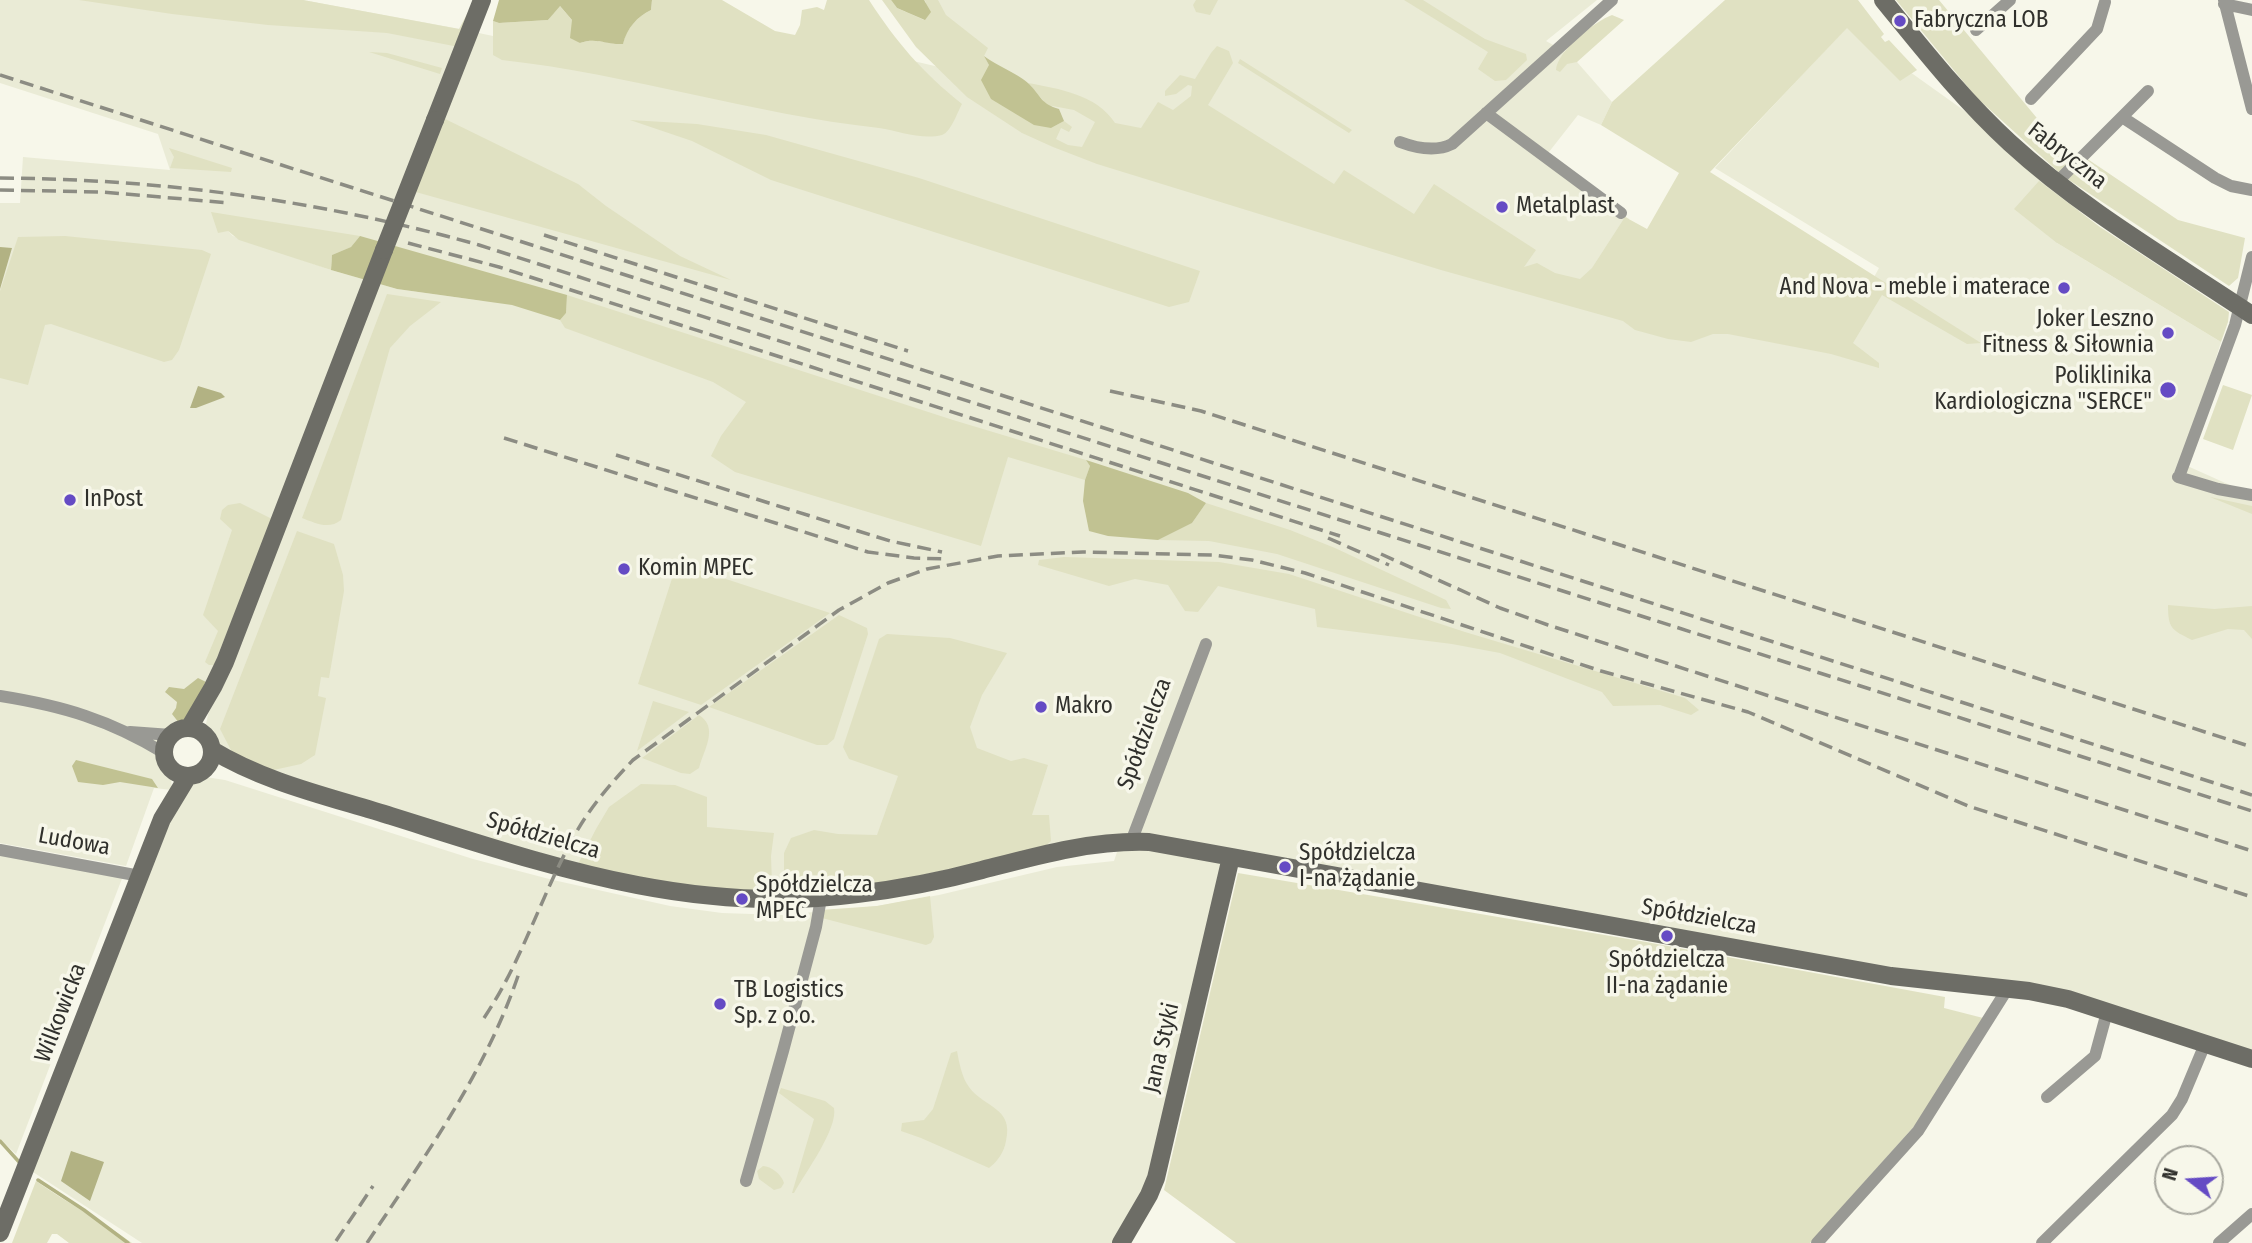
<!DOCTYPE html>
<meta charset="utf-8">
<style>
body{margin:0}
#map{position:relative;width:2252px;height:1243px;overflow:hidden;background:#f7f7ea;font-family:"Fira Sans Condensed",sans-serif}
canvas{display:block}
.north{position:absolute;left:2154px;top:1145px;width:70px;height:70px;box-sizing:border-box;background:#f7f7ea;border:2px solid #a7a79e;border-radius:50%;rotate:287deg;font-size:19px;font-weight:700;line-height:28px;text-align:center;color:#30302c}
.north::after{content:'';display:block;margin:auto;width:24px;height:32px;background:#654bc4;clip-path:polygon(50% 0,100% 100%,50% 72%,0 100%)}
</style>
<div id="map">
<canvas width="2252" height="1243"></canvas>
<div class="north">N</div>
</div>
<script>
const g = document.querySelector('canvas').getContext('2d');
g.lineJoin = 'round';
function fillPath(path, color) { g.fillStyle = color; g.fill(path, 'evenodd'); }
function trace(path, color, width, dash) { g.strokeStyle = color; g.lineWidth = width; g.lineCap = dash ? 'butt' : 'round'; g.setLineDash(dash || []); g.stroke(path); }
function write(font, color, halo, rows, align = 'center') {
  g.font = font + ' "Fira Sans Condensed",sans-serif'; g.lineWidth = 7; g.setLineDash([]); g.textBaseline = 'middle'; g.strokeStyle = halo; g.fillStyle = color; for (const [text, x, y, turn = 0] of rows) {
    g.save(); g.translate(x, y); g.rotate((+turn || 0) * Math.PI / 180); g.textAlign = isNaN(turn) ? turn : align; if (halo) g.strokeText(text, 0, 0); g.fillText(text, 0, 0); g.restore();
  }
}
const built = new Path2D(`
 M 0,0 L 303,0 L 460,29 L 851,112 L 866,50 L 952,70 L 896,0 L 1597,0 L 1546,41 L 1564,51 L 1577,62 L 1612,102 L 1601,125 L 1578,115 L 1545,157 L 1629,219 L 1576,301 L 1873,279 L 1879,268 L 1715,168 L 1847,27 L 2011,144 L 2084,203 L 2057,243 L 2221,342 L 2183,464 L 2252,495 L 2252,1059 L 2040,993 L 1231,858 L 1161,1159 L 1121,1243 L 142,1243 L 33,1172 L 182,783 L 199,776 L 225,780 L 473,859 L 553,880 L 670,906 L 722,913 L 782,915 L 877,906 L 939,895 L 1057,867 L 1114,861 L 1120,843 L 895,852 L 854,894 L 677,893 L 311,791 L 210,743 L 204,734 L 213,690 L 182,729 L 173,733 L 166,744 L 164,753 L 170,767 L 172,790 L 154,788 L 126,866 L 0,843 L 0,203 L 20,203 L 23,157 L 170,170 L 158,134 L 0,83 ZM 228,231 L 483,301 L 397,289 L 331,270 L 233,236 Z
 M 0,853 L 123,876 L 16,1154 L 0,1139 Z`);
const green = new Path2D(`
 M 79,0 L 303,0 L 459,29 L 467,14 L 464,48 L 387,33 L 268,25 L 172,14 Z
 M 652,0 L 722,0 L 775,31 L 795,35 L 800,25 L 802,10 L 817,7 L 824,10 L 827,0 L 869,0 C 897,43 922,72 962,104 C 957,113 951,132 942,135 C 921,140 899,131 879,128 C 752,114 629,74 502,60 L 493,55 L 493,21 L 499,23 L 548,20 L 559,5 L 572,20 L 580,43 C 597,37 606,45 623,43 C 627,28 637,17 651,10 Z
 M 882,0 L 891,0 L 897,8 L 924,20 L 926,2 L 924,0 L 938,0 L 946,15 L 988,48 L 984,56 L 989,65 L 1051,128 L 1064,121 L 1072,127 L 1069,132 L 1061,128 L 1056,139 L 1068,145 L 1082,147 L 1095,122 L 1074,110 L 1047,105 L 1028,83 C 1059,89 1096,94 1115,123 L 1141,128 L 1158,102 L 1173,110 L 1191,96 L 1192,86 L 1188,85 L 1176,94 L 1165,96 L 1165,91 L 1180,75 L 1195,79 L 1211,53 L 1217,46 L 1229,51 L 1233,63 L 1208,105 L 1334,184 L 1344,170 L 1414,214 L 1434,184 L 1536,250 L 1524,267 L 1537,263 L 1555,273 L 1580,279 L 1592,268 L 1625,217 L 1647,229 L 1679,173 L 1601,125 L 1612,102 L 1725,0 L 1858,0 L 1884,34 L 1881,37 L 1885,42 L 1889,40 L 1917,70 L 1900,81 L 1847,28 L 1710,172 L 1981,343 L 1967,344 L 1882,295 L 1853,343 L 1879,363 L 1879,368 L 1831,354 L 1728,334 L 1713,334 L 1691,342 L 1668,339 L 1635,330 L 1623,321 L 1441,270 L 1097,164 L 1053,147 L 1022,133 L 967,97 L 916,47 Z
 M 1196,0 L 1218,0 L 1210,15 L 1196,12 L 1193,5 Z
 M 1404,0 L 1423,0 L 1485,39 L 1526,54 L 1527,60 L 1506,80 L 1495,81 L 1478,69 L 1488,52 Z
 M 1896,0 L 1939,0 L 2075,164 L 2077,171 L 2086,158 L 2178,220 L 2245,238 L 2238,278 L 2229,286 L 2063,176 L 1976,97 Z
 M 1612,15 L 1624,20 L 1577,62 L 1567,64 L 1560,72 L 1556,70 C 1557,51 1595,21 1612,15 Z
 M 369,52 L 387,53 L 442,68 L 440,74 Z
 M 1240,59 L 1352,130 L 1349,133 L 1238,63 Z
 M 437,115 L 578,184 L 606,206 L 680,256 L 731,280 L 405,189 Z
 M 630,120 L 697,124 L 766,135 L 919,178 L 1200,271 L 1189,302 L 1169,307 L 771,180 L 692,141 Z
 M 169,148 L 232,168 L 231,172 L 170,168 L 174,157 Z
 M 2039,181 L 2100,227 L 2229,312 L 2228,322 L 2221,342 L 2057,243 L 2014,209 Z
 M 211,212 L 360,236 L 351,247 L 332,255 L 331,270 L 239,240 L 228,231 L 218,233 Z
 M 65,236 L 202,250 L 211,254 L 179,350 L 172,360 L 164,362 L 51,324 L 45,325 L 28,385 L 0,378 L 0,291 L 18,237 Z
 M 387,294 L 441,302 L 410,326 L 390,348 L 341,520 C 329,530 315,523 302,518 Z
 M 567,295 L 953,420 L 1086,460 L 1090,466 L 1085,480 L 1008,457 L 981,546 L 735,472 L 711,456 L 721,436 L 746,402 L 713,382 L 565,328 L 560,320 L 566,313 Z
 M 2223,385 L 2252,395 L 2233,450 L 2203,439 Z
 M 2210,497 L 2252,506 L 2252,514 Z
 M 240,503 L 272,519 L 214,665 L 209,665 L 205,662 L 218,631 L 203,615 L 232,530 L 220,519 L 222,510 L 228,505 Z
 M 1206,503 L 1290,530 L 1335,548 L 1446,600 L 1451,609 L 1441,608 L 1277,554 L 1209,541 L 1158,540 L 1192,523 Z
 M 297,531 L 334,544 L 343,575 L 344,591 L 329,678 L 321,677 L 318,696 L 326,698 L 315,755 L 301,764 L 269,771 L 232,752 L 220,729 Z
 M 1064,557 L 1219,562 L 1289,574 L 1465,632 L 1685,698 L 1699,710 L 1691,715 L 1660,705 L 1613,706 L 1602,692 L 1500,653 L 1452,644 L 1317,627 L 1315,609 L 1218,586 L 1198,612 L 1185,611 L 1168,585 L 1135,579 L 1109,586 L 1038,565 L 1039,560 Z
 M 677,563 L 830,613 L 701,705 L 638,684 Z
 M 2168,605 L 2214,609 L 2252,606 L 2252,639 L 2244,630 L 2228,629 L 2192,640 C 2172,630 2168,629 2168,605 Z
 M 839,615 L 867,628 L 868,634 L 834,739 L 827,745 L 817,745 L 709,707 Z
 M 887,634 L 950,638 L 1007,653 L 982,695 L 970,727 L 977,748 L 1011,761 L 1024,758 L 1048,765 L 1032,815 L 1049,815 L 1051,841 L 1041,850 L 860,888 L 791,893 L 784,886 L 784,853 L 791,838 L 814,830 L 838,834 L 877,835 L 898,776 L 849,759 L 843,747 L 879,639 Z
 M 653,701 L 689,712 L 637,751 Z
 M 699,715 C 719,728 704,749 699,768 L 690,774 L 681,773 L 642,758 Z
 M 641,784 L 675,785 L 707,797 L 707,827 L 774,833 L 771,856 L 772,884 L 764,893 L 574,872 L 596,829 L 609,807 Z
 M 1238,873 L 1646,942 L 1945,997 L 1944,1008 L 1987,1019 L 1918,1122 L 1810,1243 L 1236,1243 L 1164,1190 Z
 M 930,896 L 934,937 L 931,943 L 926,945 L 818,917 L 820,910 L 877,906 Z
 M 957,1051 C 959,1062 962,1078 969,1087 C 984,1108 1014,1107 1006,1141 C 1004,1152 998,1161 989,1168 L 921,1138 L 901,1131 L 902,1123 L 924,1120 L 933,1109 L 951,1053 Z
 M 781,1088 L 825,1101 L 834,1108 C 838,1129 805,1173 794,1193 L 792,1193 L 814,1119 L 779,1093 Z
 M 763,1166 C 771,1166 782,1175 784,1183 L 781,1188 L 774,1190 L 759,1179 L 757,1171 Z
 M 36,1181 C 67,1203 101,1220 132,1243 L 69,1243 L 57,1234 L 52,1234 L 47,1243 L 12,1243 Z`);
const forest = new Path2D(`
 M 499,0 L 652,0 L 651,10 C 637,17 627,28 623,44 C 606,45 597,37 580,43 L 570,38 L 572,20 L 560,6 L 548,20 L 499,23 L 493,21 Z
 M 891,0 L 924,0 L 931,12 L 925,20 L 897,8 Z
 M 984,56 C 996,65 1020,75 1029,84 C 1041,96 1041,104 1059,109 L 1064,121 L 1051,128 L 1034,125 L 991,99 L 981,80 L 989,65 Z
 M 360,236 L 567,295 L 566,313 L 560,320 L 512,305 L 397,289 L 331,270 L 332,255 L 351,247 Z
 M 1086,460 L 1188,493 L 1206,503 L 1192,523 L 1158,540 L 1108,536 L 1089,531 L 1083,501 L 1085,480 L 1090,466 Z
 M 198,678 L 206,682 L 183,728 L 172,714 L 176,708 L 177,702 L 165,692 L 169,687 L 184,689 Z
 M 76,760 L 152,779 L 158,788 L 120,782 L 103,785 L 78,782 L 72,766 Z`);
const water = new Path2D(`
 M 0,247 L 12,248 L 0,289 Z
 M 198,386 L 221,393 L 225,397 L 196,408 L 190,408 Z
 M 71,1151 L 104,1162 L 90,1201 L 61,1181 Z`);
const stream = new Path2D(`
 M 0,1141 L 20,1163
 M 38,1180 L 84,1210 L 128,1243`);
const street = new Path2D(`
 M 2224,0 L 2252,109
 M 2224,4 L 2252,10
 M 1976,30 L 2010,0
 M 2031,99 L 2097,29 L 2105,2
 M 1486,113 L 1621,213
 M 2122,117 L 2148,91
 M 1400,142 C 1416,148 1436,152 1452,144 L 1612,0
 M 2057,182 L 2122,117 L 2215,178 L 2231,186 L 2252,190
 M 2180,474 L 2235,325 L 2252,257
 M 2178,477 L 2218,489 L 2252,495
 M 0,696 C 63,706 110,720 164,753
 M 130,732 L 171,735
 M 1131,842 L 1206,644
 M 0,850 L 140,876
 M 2047,1097 L 2095,1056 L 2107,1012
 M 746,1181 L 783,1051 L 816,927 L 821,898
 M 1817,1243 L 1918,1131 L 2008,988
 M 2042,1243 L 2172,1115 L 2182,1099 L 2205,1044
 M 2219,1243 L 2252,1214`);
const secondary = new Path2D(`
 M 1883,0 C 1923,49 1963,100 2010,143 C 2083,210 2170,260 2252,315
 M 435,120 L 482,0
 M 189,728 L 213,687 L 225,662 L 384,250
 M164 752a24 24 0 1 1 48 0a24 24 0 1 1-48 0Z
 M 212,750 C 266,783 331,797 391,816 C 548,865 690,916 857,894 C 899,889 941,881 982,870 C 1036,856 1092,840 1149,842 L 1891,976 L 2029,991 L 2068,999 L 2252,1059
 M 0,1233 L 162,819 L 188,776
 M 1121,1243 L 1149,1195 L 1156,1178 L 1231,857`);
const rail = new Path2D(`
 M 0,75 L 2252,795
 M 0,178 C 163,179 323,201 479,245 L 2252,811
 M 0,190 L 102,192 L 230,203
 M 544,235 L 908,351
 M 408,243 L 499,267 L 1340,536
 M 1110,391 L 1201,411 L 2252,747
 M 504,438 L 868,552 L 914,558 L 946,559
 M 616,455 L 890,541 L 942,552
 M 1328,538 L 1389,565
 M 1381,554 L 1500,608 L 1548,625 L 2252,851
 M 484,1018 C 523,960 542,892 577,831 C 592,805 612,782 633,760 L 839,610 L 888,583 L 927,569 L 998,556 L 1083,552 L 1213,555 L 1252,560 L 1305,573 L 1601,671 L 1748,712 L 1968,806 L 2252,897
 M 336,1241 L 373,1186
 M 367,1243 C 426,1154 485,1074 519,973`);
const secondaryBridge = new Path2D(`
 M 384,250 L 435,120`);
const markers = [
 [1900,21,7,"#654bc4"],
 [1502,207,7,"#654bc4"],
 [2064,288,7,"#654bc4"],
 [2168,333,7,"#654bc4"],
 [2168,390,9,"#654bc4"],
 [70,500,7,"#654bc4"],
 [624,569,7,"#654bc4"],
 [1041,707,7,"#654bc4"],
 [1285,867,7,"#654bc4"],
 [742,899,7,"#654bc4"],
 [1667,936,7,"#654bc4"],
 [720,1004,7,"#654bc4"]
];
const poiNames = [
 ["Fabryczna LOB",1914,21],
 ["Metalplast",1516,207],
 ["And Nova - meble i materace",2050,288,"right"],
 ["Joker Leszno",2154,320,"right"],
 ["Fitness & Siłownia",2154,346,"right"],
 ["Poliklinika",2152,377,"right"],
 ["Kardiologiczna \"SERCE\"",2152,403,"right"],
 ["InPost",84,500],
 ["Komin MPEC",638,569],
 ["Makro",1055,707],
 ["Spółdzielcza",1299,854],
 ["I-na żądanie",1299,880],
 ["Spółdzielcza",756,886],
 ["MPEC",756,912],
 ["Spółdzielcza",1667,961,"center"],
 ["II-na żądanie",1667,987,"center"],
 ["TB Logistics",734,991],
 ["Sp. z o.o.",734,1017]
];
const streetNames = [
 ["Fabryczna",2067,156,38],
 ["Spółdzielcza",1145,734,-70],
 ["Spółdzielcza",543,836,16],
 ["Ludowa",74,842,10],
 ["Spółdzielcza",1699,917,10],
 ["Wilkowicka",61,1013,-69],
 ["Jana Styki",1162,1048,-77]
];
fillPath(built, '#eaebd6');
fillPath(green, '#e0e1c2');
fillPath(forest, '#c1c292');
fillPath(water, '#b2b283');
trace(stream, '#b2b283', 3.5);
trace(street, '#999994', 12);
trace(secondary, '#6d6d66', 18);
trace(rail, '#8c8c83', 3.5, [14, 7]);
trace(secondaryBridge, '#6d6d66', 18);
for (const [x, y, r, color] of markers) { const dot = new Path2D(); dot.arc(x, y, r, 0, 2 * Math.PI); g.fillStyle = color; g.fill(dot); trace(dot, '#f7f7ea', 2.5); }
write('23px', '#30302c', '#f7f7ea', poiNames, 'left');
write('23px', '#30302c', '#f7f7ea', streetNames);
</script>
